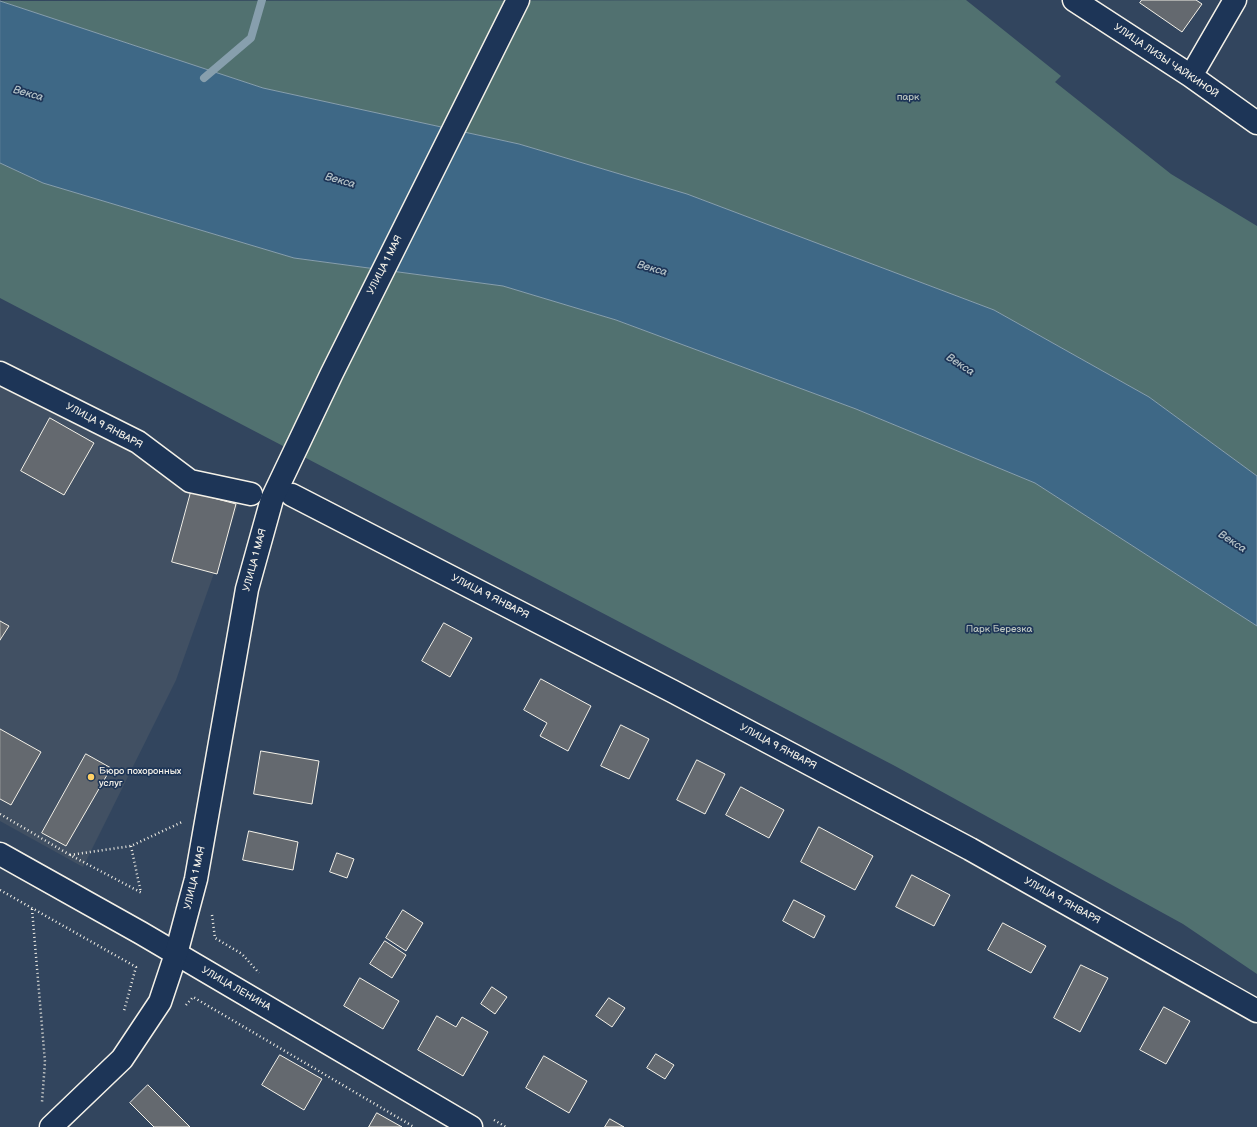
<!DOCTYPE html>
<meta charset="utf-8">
<style>
body{margin:0}
canvas{display:block;background:#32455e}
</style>
<canvas width="1257" height="1127"></canvas>
<script>
const g = document.querySelector('canvas').getContext('2d');
g.lineJoin = 'round';
function fillPath(path, color) { g.fillStyle = color; g.fill(path, 'evenodd'); }
function trace(path, color, width, dash) { g.strokeStyle = color; g.lineWidth = width; g.lineCap = dash ? 'butt' : 'round'; g.setLineDash(dash || []); g.stroke(path); }
function write(font, color, halo, rows, align = 'center') {
  g.font = font + ' "Balsamiq Sans",sans-serif'; g.lineWidth = 3.5; g.setLineDash([]); g.textBaseline = 'middle'; g.strokeStyle = halo; g.fillStyle = color; for (const [text, x, y, turn = 0] of rows) {
    g.save(); g.translate(x, y); g.rotate((+turn || 0) * Math.PI / 180); g.textAlign = isNaN(turn) ? turn : align; if (halo) g.strokeText(text, 0, 0); g.fillText(text, 0, 0); g.restore();
  }
}
const built = new Path2D(`
 M 0,385 L 240,500 L 176,680 L 83,867 L 0,821 Z`);
const green = new Path2D(`
 M 966,0 L 1061,76 L 1055,82 L 1171,174 L 1257,226 L 1257,476 L 1149,397 L 994,310 L 687,194 L 519,144 L 263,88 L 0,1 Z
 M 0,163 L 43,183 L 294,258 L 503,286 L 616,320 L 856,409 L 1035,483 L 1257,626 L 1257,974 L 1183,924 L 895,766 L 0,298 Z`);
const water = new Path2D(`
 M 0,1 L 263,88 L 519,144 L 687,194 L 994,310 L 1149,397 L 1257,476 L 1257,626 L 1035,483 L 856,409 L 616,320 L 503,286 L 294,258 L 43,183 L 0,163 Z`);
const stream = new Path2D(`
 M 204,78 L 251,38 L 262,0`);
const building = new Path2D(`
 M 1142,0 L 1196,0 L 1202,4 L 1182,32 L 1140,3 Z
 M 50,418 L 94,443 L 64,495 L 21,471 Z
 M 191,492 L 236,504 L 217,574 L 172,562 Z
 M 0,621 L 9,626 L 0,640 Z
 M 444,623 L 472,638 L 450,677 L 422,661 Z
 M 541,679 L 591,706 L 568,751 L 540,736 L 547,723 L 524,710 Z
 M 621,725 L 649,739 L 629,779 L 601,766 Z
 M 0,729 L 41,752 L 11,805 L 0,799 Z
 M 261,751 L 319,761 L 312,804 L 254,794 Z
 M 86,754 L 111,768 L 66,846 L 42,833 Z
 M 697,760 L 725,774 L 705,814 L 677,800 Z
 M 741,787 L 784,810 L 769,838 L 726,815 Z
 M 819,827 L 873,856 L 855,890 L 801,862 Z
 M 249,831 L 298,842 L 293,870 L 243,860 Z
 M 337,853 L 354,859 L 347,878 L 330,872 Z
 M 912,875 L 950,895 L 934,926 L 896,907 Z
 M 794,900 L 825,916 L 814,938 L 783,921 Z
 M 403,910 L 423,923 L 406,951 L 386,938 Z
 M 1003,923 L 1046,946 L 1031,973 L 988,950 Z
 M 385,941 L 406,955 L 392,978 L 370,964 Z
 M 1081,965 L 1108,978 L 1080,1032 L 1054,1018 Z
 M 360,978 L 399,1001 L 383,1029 L 344,1006 Z
 M 492,987 L 507,997 L 495,1014 L 481,1004 Z
 M 609,998 L 625,1008 L 612,1027 L 596,1016 Z
 M 1164,1007 L 1190,1021 L 1166,1064 L 1140,1050 Z
 M 437,1016 L 456,1027 L 462,1017 L 488,1032 L 463,1076 L 418,1050 Z
 M 656,1054 L 674,1065 L 665,1079 L 647,1068 Z
 M 280,1055 L 322,1079 L 304,1110 L 262,1085 Z
 M 544,1056 L 587,1081 L 569,1113 L 526,1088 Z
 M 148,1085 L 190,1127 L 154,1127 L 130,1103 Z
 M 377,1113 L 402,1127 L 369,1127 Z
 M 610,1119 L 624,1127 L 605,1127 Z`);
const path = new Path2D(`
 M 0,814 L 70,855 L 142,893
 M 131,846 L 141,893
 M 70,855 L 131,846 L 182,822
 M 0,890 L 136,967 L 124,1011
 M 32,909 L 45,1062 L 42,1102
 M 212,915 L 215,938 L 242,954 L 259,973
 M 186,1005 L 193,997 L 414,1127
 M 494,1120 L 506,1127`);
const street = new Path2D(`
 M 1074,0 L 1191,76 L 1257,123
 M 1191,76 L 1235,0
 M 0,373 L 138,442 L 190,481 L 251,494
 M 292,495 L 672,691 L 970,849 L 1257,1011
 M 0,854 L 141,933 L 471,1127`);
const secondary = new Path2D(`
 M 51,1127 L 122,1059 L 160,1002 L 176,954 L 196,879 L 247,589 L 272,499 L 332,373 L 518,0`);
const markers = [
 [91,777,4,"#ffd166"]
];
const streetNames = [
 ["УЛИЦА ЛИЗЫ ЧАЙКИНОЙ",1166,61,34],
 ["УЛИЦА 1 МАЯ",385,265,-63],
 ["УЛИЦА 9 ЯНВАРЯ",104,426,28],
 ["УЛИЦА 1 МАЯ",255,560,-75],
 ["УЛИЦА 9 ЯНВАРЯ",490,597,27],
 ["УЛИЦА 9 ЯНВАРЯ",778,747,28],
 ["УЛИЦА 1 МАЯ",195,878,-77],
 ["УЛИЦА 9 ЯНВАРЯ",1062,901,29],
 ["УЛИЦА ЛЕНИНА",236,989,30]
];
const parkNames = [
 ["парк",908,97],
 ["Парк Березка",999,629]
];
const poiNames = [
 ["Бюро похоронных",99,771],
 ["услуг",99,783]
];
const waterNames = [
 ["Векса",28,94,16],
 ["Векса",340,181,16],
 ["Векса",652,269,16],
 ["Векса",960,365,33],
 ["Векса",1232,542,33]
];
fillPath(built, '#415063');
fillPath(green, '#517170');
fillPath(water, '#3e6886');
trace(water, '#879fad', 1);
trace(stream, '#879fad', 8);
fillPath(building, '#64696f');
trace(building, '#f4f1e8', 1);
trace(street, '#f4f1e8', 25);
trace(secondary, '#f4f1e8', 25);
trace(path, '#f4f1e8', 2.5, [1, 3]);
trace(street, '#1d3557', 22);
trace(secondary, '#1d3557', 22);
for (const [x, y, r, color] of markers) { const dot = new Path2D(); dot.arc(x, y, r, 0, 2 * Math.PI); g.fillStyle = color; g.fill(dot); trace(dot, '#1d3557', 1.5); }
write('10px', '#f4f1e8', '#1d3557', streetNames);
write('10px', '#bbc4be', '#1d3557', parkNames);
write('10px', '#f4f1e8', '#1d3557', poiNames, 'left');
write('italic 11px', '#b4c1c6', '#1d3557', waterNames);
</script>
